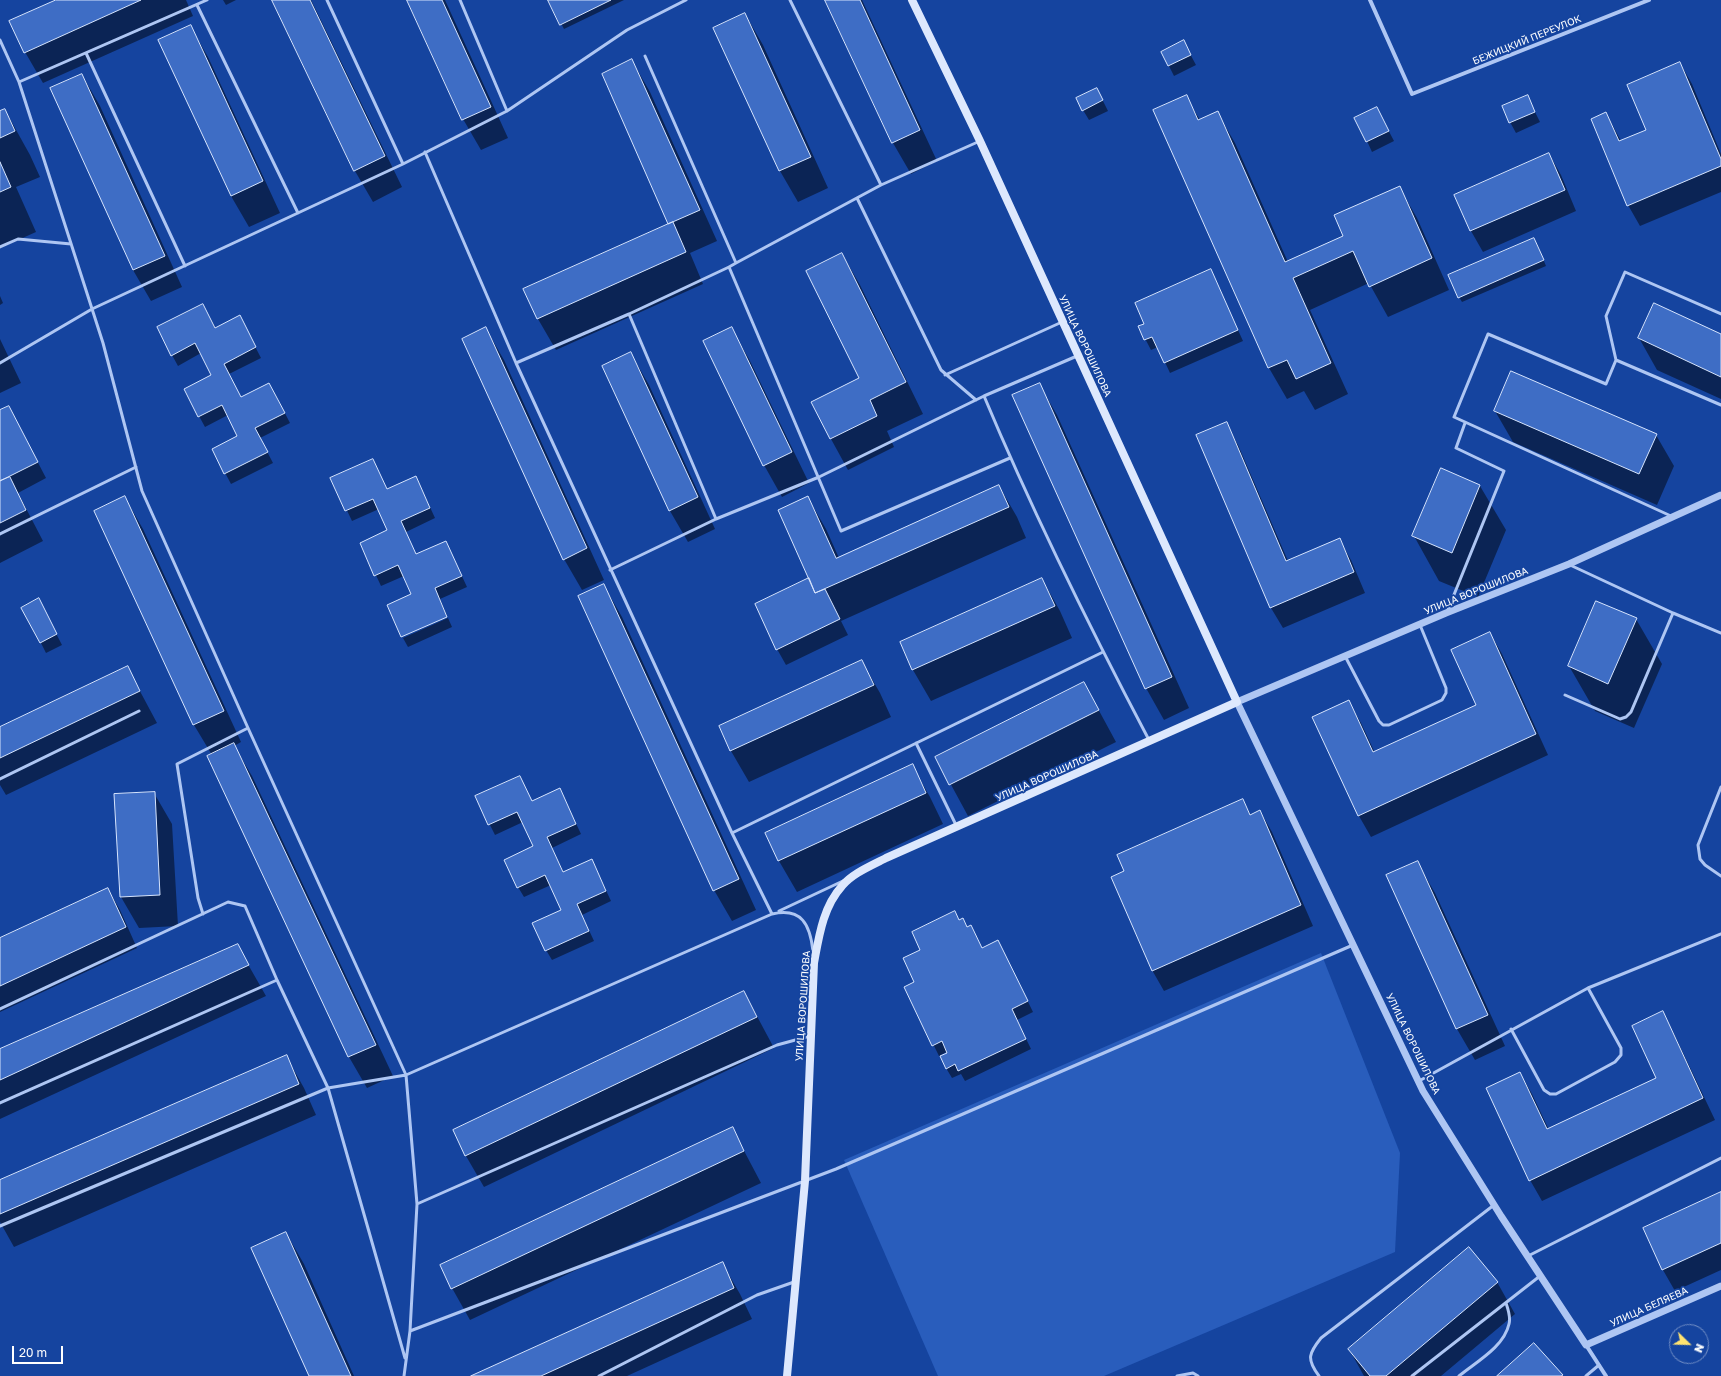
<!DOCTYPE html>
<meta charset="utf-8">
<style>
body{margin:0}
#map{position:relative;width:1721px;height:1376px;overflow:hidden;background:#15449f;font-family:"Golos Text",sans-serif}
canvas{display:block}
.north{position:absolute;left:1669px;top:1324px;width:40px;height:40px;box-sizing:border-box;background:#15449f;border:1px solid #738fc5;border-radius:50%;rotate:113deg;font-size:11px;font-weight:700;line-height:16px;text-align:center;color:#fff}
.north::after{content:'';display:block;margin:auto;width:14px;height:18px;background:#ffe370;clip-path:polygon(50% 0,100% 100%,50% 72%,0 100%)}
.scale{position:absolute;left:12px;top:1346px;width:51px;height:18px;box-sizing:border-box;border:2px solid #fff;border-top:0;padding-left:5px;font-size:12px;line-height:14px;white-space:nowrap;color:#fff;-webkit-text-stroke:3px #15449f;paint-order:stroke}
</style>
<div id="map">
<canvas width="1721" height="1376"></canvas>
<div class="north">N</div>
<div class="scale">20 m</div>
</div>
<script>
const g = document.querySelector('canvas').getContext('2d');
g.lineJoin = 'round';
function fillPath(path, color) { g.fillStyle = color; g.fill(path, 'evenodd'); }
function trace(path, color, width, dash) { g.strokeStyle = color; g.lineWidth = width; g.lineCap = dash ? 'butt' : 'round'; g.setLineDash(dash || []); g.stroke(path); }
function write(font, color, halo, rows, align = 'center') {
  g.font = font + ' "Golos Text",sans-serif'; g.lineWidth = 3.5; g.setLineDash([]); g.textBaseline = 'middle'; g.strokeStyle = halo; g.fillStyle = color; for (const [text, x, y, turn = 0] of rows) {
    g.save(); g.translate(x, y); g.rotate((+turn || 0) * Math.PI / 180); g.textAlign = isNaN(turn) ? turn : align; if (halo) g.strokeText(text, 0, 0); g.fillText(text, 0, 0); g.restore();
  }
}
const green = new Path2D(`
 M 1321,953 L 1400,1153 L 1395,1252 L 1104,1376 L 938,1376 L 844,1160 Z`);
const shadow = new Path2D(`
 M 59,0 L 186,0 L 193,16 L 43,83 L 25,52 Z
 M 223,0 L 236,0 L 226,5 Z
 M 273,0 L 311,0 L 402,187 L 373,202 L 355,171 Z
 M 408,0 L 445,0 L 508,138 L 481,150 L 463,119 Z
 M 549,0 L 624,0 L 564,29 Z
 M 826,0 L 862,0 L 937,161 L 911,174 L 893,143 Z
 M 745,14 L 763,45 L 828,188 L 798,202 L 780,171 L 715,28 Z
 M 190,26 L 208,57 L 280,213 L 249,227 L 231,196 L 160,41 Z
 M 1162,52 L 1189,52 L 1196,65 L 1174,76 Z
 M 632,61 L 650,92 L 717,241 L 690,253 L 703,284 L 556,350 L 538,319 L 669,224 L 603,75 Z
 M 1680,63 L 1692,84 L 1721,154 L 1721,192 L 1640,226 L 1628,205 L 1606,113 L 1621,141 L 1647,130 Z
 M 82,75 L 100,106 L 182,287 L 151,301 L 133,270 Z
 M 1097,89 L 1108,111 L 1089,120 L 1083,110 Z
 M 1527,96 L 1540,122 L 1516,133 L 1510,122 Z
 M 1186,97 L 1200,120 L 1217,112 L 1235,143 L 1288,262 L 1344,237 L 1399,187 L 1417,218 L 1449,290 L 1388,317 L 1369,283 L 1310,310 L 1348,394 L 1315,410 L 1304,391 L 1287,399 L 1269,368 L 1155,111 Z
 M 5,110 L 30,155 L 40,177 L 16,187 L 36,232 L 0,248 L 0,112 Z
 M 1382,118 L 1394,141 L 1372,152 L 1367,141 Z
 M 1549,154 L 1561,175 L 1576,211 L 1483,252 L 1471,231 Z
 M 1537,244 L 1546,266 L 1462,302 L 1459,297 Z
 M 842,254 L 860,285 L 923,414 L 887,431 L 894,447 L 848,470 L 831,439 L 812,402 L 860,379 Z
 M 1211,271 L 1243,341 L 1170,373 L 1158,347 L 1151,350 L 1139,327 L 1145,324 Z
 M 0,296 L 3,303 L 0,305 Z
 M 203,305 L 216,329 L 245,327 L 261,358 L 229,374 L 241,398 L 275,394 L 290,423 L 260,438 L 273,463 L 231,484 L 213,450 L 238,437 L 228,415 L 205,427 L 199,416 L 212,376 L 201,353 L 178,366 L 172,355 Z
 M 731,328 L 749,359 L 809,483 L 782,497 L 764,465 L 704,341 Z
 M 486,329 L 504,360 L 604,580 L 582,590 L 564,559 Z
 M 1721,335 L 1721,399 L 1657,370 L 1639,338 Z
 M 0,339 L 21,383 L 0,393 Z
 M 631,354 L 649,385 L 715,529 L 688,542 L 670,511 L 603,367 Z
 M 1039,384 L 1057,415 L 1189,708 L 1164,720 L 1146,688 Z
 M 9,407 L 46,478 L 18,493 L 43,541 L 0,563 L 0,411 Z
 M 1495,411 L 1656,435 L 1674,466 L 1657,505 L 1513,442 Z
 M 1226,424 L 1238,445 L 1288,561 L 1339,539 L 1351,560 L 1365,593 L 1283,628 L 1271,608 Z
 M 373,460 L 387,490 L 416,477 L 435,518 L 406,532 L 416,555 L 446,542 L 467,587 L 440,599 L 447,616 L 402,636 L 412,595 L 404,576 L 381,586 L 361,543 L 389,531 L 379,509 L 352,521 L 332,479 Z
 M 999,486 L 1017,517 L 1026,538 L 841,621 L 848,635 L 786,665 L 777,649 L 810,579 L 808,498 L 826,529 L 839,558 Z
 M 1480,486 L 1506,530 L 1478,597 L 1439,581 L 1414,536 Z
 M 125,498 L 143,529 L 241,742 L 234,746 L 252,776 L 393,1076 L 367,1088 L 349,1057 L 208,757 L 212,755 L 194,725 L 95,511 Z
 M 1042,579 L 1060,611 L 1072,638 L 931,701 L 913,670 L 901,643 Z
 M 604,586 L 622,617 L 756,910 L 732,921 L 714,890 Z
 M 44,610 L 62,645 L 46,653 L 41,643 Z
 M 448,618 L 452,627 L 408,647 L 403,638 Z
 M 1636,619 L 1662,664 L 1634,728 L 1595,711 L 1569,666 Z
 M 1490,633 L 1502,654 L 1548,755 L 1371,837 L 1359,816 L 1314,718 L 1349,702 L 1361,723 L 1375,753 L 1477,705 Z
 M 862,662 L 880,693 L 891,717 L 749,782 L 731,751 L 720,727 Z
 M 127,667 L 157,723 L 6,795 L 0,785 L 0,728 Z
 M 1084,683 L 1116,742 L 968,816 L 936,757 Z
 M 912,766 L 930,797 L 943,824 L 797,892 L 779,861 L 766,833 Z
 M 560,790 L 581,834 L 552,848 L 564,873 L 597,871 L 611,901 L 582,915 L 594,941 L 552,960 L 546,950 L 563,910 L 551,885 L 524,897 L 518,887 L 534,847 L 523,822 L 495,835 L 476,797 L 532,802 Z
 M 154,793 L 172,824 L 178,926 L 139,928 L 121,897 Z
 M 1243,801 L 1251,815 L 1260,811 L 1272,832 L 1313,926 L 1164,991 L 1152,970 L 1126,872 Z
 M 1417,862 L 1435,893 L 1505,1046 L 1475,1060 L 1457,1029 L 1388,875 Z
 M 108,889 L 120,910 L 137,948 L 0,1012 L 0,939 Z
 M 959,921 L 967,928 L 971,926 L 982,948 L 998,941 L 1033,1012 L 1017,1020 L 1031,1049 L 965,1081 L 961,1074 L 952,1078 L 946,1068 L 948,1051 L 939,1056 L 905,987 L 916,982 L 922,950 Z
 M 237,945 L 266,996 L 0,1119 L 0,1050 Z
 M 744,992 L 774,1048 L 484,1187 L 466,1156 L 454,1131 Z
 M 1662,1013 L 1674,1034 L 1715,1120 L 1542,1201 L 1530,1180 L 1520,1073 L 1532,1094 L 1549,1130 L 1657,1079 Z
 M 286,1056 L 304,1088 L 316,1115 L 14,1247 L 0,1222 L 0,1181 Z
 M 732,1128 L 761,1183 L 470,1320 L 452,1288 Z
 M 1721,1193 L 1721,1270 L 1675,1291 L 1663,1270 L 1644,1229 Z
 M 286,1233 L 304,1264 L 354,1376 L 310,1376 Z
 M 722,1263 L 740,1294 L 752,1319 L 627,1376 L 474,1376 Z
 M 1497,1282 L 1515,1314 L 1441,1376 L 1364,1376 L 1349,1349 Z`);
const building = new Path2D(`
 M 56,0 L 141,0 L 24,53 L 9,21 Z
 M 272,0 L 310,0 L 385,156 L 354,171 Z
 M 407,0 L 442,0 L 491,107 L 462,120 Z
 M 548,0 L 611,0 L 560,25 Z
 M 825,0 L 860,0 L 920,130 L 892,143 Z
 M 745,13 L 811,157 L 779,171 L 713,28 Z
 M 191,25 L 263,181 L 231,196 L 158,40 Z
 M 1184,40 L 1191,55 L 1168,66 L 1161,52 Z
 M 632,59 L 700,210 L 668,224 L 602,74 Z
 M 1680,62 L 1721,159 L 1721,166 L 1627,206 L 1591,119 L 1606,112 L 1619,141 L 1646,130 L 1627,85 Z
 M 82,74 L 165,256 L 133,270 L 50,88 Z
 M 1097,88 L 1103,100 L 1082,111 L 1076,98 Z
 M 1187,95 L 1198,120 L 1218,111 L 1285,262 L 1343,236 L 1334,215 L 1400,186 L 1432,258 L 1369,287 L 1353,251 L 1293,278 L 1331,363 L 1296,379 L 1287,360 L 1268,368 L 1153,110 Z
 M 1528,95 L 1535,112 L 1509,123 L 1502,106 Z
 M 1377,107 L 1389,131 L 1366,142 L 1354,118 Z
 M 5,109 L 15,131 L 0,138 L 0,111 Z
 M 1549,153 L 1565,190 L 1470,231 L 1454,195 Z
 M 0,162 L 11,187 L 0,192 Z
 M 673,222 L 686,252 L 537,319 L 523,289 Z
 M 1534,238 L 1544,260 L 1458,298 L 1448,275 Z
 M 842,253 L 906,382 L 870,400 L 877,416 L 830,439 L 811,402 L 859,378 L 806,271 Z
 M 1211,269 L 1238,330 L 1164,363 L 1152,337 L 1144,340 L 1138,326 L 1144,324 L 1135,303 Z
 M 1654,303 L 1721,334 L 1721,377 L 1638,338 Z
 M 203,304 L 215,328 L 240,315 L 256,347 L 224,364 L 241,397 L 269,383 L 285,413 L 255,428 L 268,452 L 224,474 L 212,449 L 237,436 L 222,405 L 198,417 L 184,389 L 211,375 L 195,343 L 171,356 L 157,327 Z
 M 486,327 L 587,548 L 563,560 L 462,339 Z
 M 732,327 L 792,452 L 763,466 L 703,341 Z
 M 631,352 L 698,497 L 669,511 L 602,366 Z
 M 1511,371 L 1657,434 L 1639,474 L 1494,411 Z
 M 1040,383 L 1172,677 L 1145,689 L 1012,395 Z
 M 9,406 L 38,462 L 0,481 L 0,410 Z
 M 1227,422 L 1286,561 L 1340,538 L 1354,572 L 1270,608 L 1196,435 Z
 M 373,459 L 387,489 L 416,476 L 430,508 L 401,521 L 416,554 L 446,541 L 462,576 L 435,588 L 447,617 L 401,637 L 387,605 L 411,594 L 398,565 L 374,576 L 360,543 L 387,530 L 373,499 L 345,511 L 330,478 Z
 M 1441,468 L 1480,485 L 1452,553 L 1412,536 Z
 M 10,477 L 26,510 L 0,523 L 0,481 Z
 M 999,485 L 1009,507 L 815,593 L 778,510 L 808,496 L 836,558 Z
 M 125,496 L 224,711 L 193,725 L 94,511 Z
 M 809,578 L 815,593 L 825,589 L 840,619 L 776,650 L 755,604 Z
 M 1042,578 L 1055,606 L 912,670 L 900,642 Z
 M 604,584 L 739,879 L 713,891 L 578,596 Z
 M 39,598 L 57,634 L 40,643 L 21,608 Z
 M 1596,601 L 1637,618 L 1608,684 L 1568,666 Z
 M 1490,632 L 1536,734 L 1358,816 L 1312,717 L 1349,700 L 1373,752 L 1476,705 L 1451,650 Z
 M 862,660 L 874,685 L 730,751 L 719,726 Z
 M 128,666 L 140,691 L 0,758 L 0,727 Z
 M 1084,682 L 1099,710 L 949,785 L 935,757 Z
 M 234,743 L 376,1045 L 348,1057 L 207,756 Z
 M 913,764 L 926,793 L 778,861 L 765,833 Z
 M 520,776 L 532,801 L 560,788 L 576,824 L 547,837 L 563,872 L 592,859 L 606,891 L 577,904 L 589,931 L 545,951 L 532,923 L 561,910 L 545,875 L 517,888 L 504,860 L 533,846 L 517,812 L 488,825 L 475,796 Z
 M 155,792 L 160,895 L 120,897 L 114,794 Z
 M 1243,799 L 1250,815 L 1260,810 L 1301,905 L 1152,971 L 1111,877 L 1124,871 L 1117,855 Z
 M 1418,861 L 1488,1015 L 1456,1029 L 1386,875 Z
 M 108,888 L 126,927 L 0,986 L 0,938 Z
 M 955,911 L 959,920 L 963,918 L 967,927 L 971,925 L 982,948 L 998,940 L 1028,1001 L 1012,1009 L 1026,1039 L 958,1071 L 955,1064 L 946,1069 L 940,1056 L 947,1053 L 942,1041 L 932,1046 L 904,987 L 914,982 L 903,958 L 920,950 L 912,932 Z
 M 238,944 L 249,965 L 0,1080 L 0,1049 Z
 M 744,991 L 757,1017 L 465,1156 L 453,1130 Z
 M 1663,1011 L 1703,1098 L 1529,1181 L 1486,1088 L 1520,1072 L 1547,1129 L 1656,1078 L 1632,1026 Z
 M 287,1055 L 299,1084 L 0,1214 L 0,1180 Z
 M 733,1127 L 744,1151 L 451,1289 L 440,1265 Z
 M 1721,1192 L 1721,1243 L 1662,1270 L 1643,1228 Z
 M 286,1232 L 351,1376 L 309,1376 L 251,1248 Z
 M 1469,1247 L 1498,1282 L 1386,1376 L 1370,1376 L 1348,1349 Z
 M 723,1262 L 734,1288 L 541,1376 L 471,1376 Z
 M 1534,1343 L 1563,1375 L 1561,1376 L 1497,1376 Z`);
const service = new Path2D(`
 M 327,0 L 403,164
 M 460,0 L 507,111
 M 790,0 L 881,185
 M 197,5 L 298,213
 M 0,40 L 19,82 L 103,343 L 142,491 L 248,728 L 406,1075 L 328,1088 L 0,1226
 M 86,53 L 185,266
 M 645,56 L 736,263 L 729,267 L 841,531 L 1010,458
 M 19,82 L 207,0
 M 425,152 L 516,363 L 732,833 L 772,914 C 802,907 810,925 813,951
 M 857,198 L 941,370 L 976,400
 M 0,247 L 18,239 L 71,244
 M 736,263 L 881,185 L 980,141
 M 1721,314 L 1625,272 L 1606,316 L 1616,360 L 1721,405
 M 1616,360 L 1606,384 L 1488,334 L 1454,417 L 1671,516
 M 0,363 L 92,309 L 403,164 L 507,111 L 627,30 L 686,0
 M 516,363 L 629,314
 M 945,375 L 1062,322
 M 984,396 C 1033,513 1090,628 1149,740
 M 716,519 L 629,314 L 729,267
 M 0,534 L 136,467
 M 1570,565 L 1673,613 L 1721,633
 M 610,570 L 716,519 L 819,477 L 984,396 L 1077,356
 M 1447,612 L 1504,471 L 1456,448 L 1465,423
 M 1345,656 L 1379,721 L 1383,725 L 1389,725 L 1442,700 L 1446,693 L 1446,688 L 1420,625
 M 1565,695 L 1620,719 L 1626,717 L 1631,712 L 1673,613
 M 916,743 L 956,825
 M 0,779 L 139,711
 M 1721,787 L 1698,845 L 1700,859 L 1705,865 L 1721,876
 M 732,833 L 1103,652
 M 779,911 L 845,880
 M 203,914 L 198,898 L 177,764 L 248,728
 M 0,1009 L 228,902 L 245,906 L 277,980
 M 1511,1029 L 1544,1090 L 1550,1094 L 1556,1094 L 1615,1062 L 1621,1055 L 1621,1048 L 1588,988
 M 1419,1081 L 1588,988 L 1721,934
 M 0,1103 L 277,980 L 328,1088 L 405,1358
 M 417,1204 L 777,1045 L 810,1036
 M 1528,1256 L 1721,1158
 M 410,1331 L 836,1169 L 1353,945
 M 404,1376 L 410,1331 L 417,1204 L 406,1075 L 772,914
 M 599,1376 L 757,1295 L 794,1282
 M 1177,1376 L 1193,1373 L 1198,1376
 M 1319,1376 C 1306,1359 1309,1353 1321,1338 L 1494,1205
 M 1412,1376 L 1540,1276
 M 1459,1376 C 1476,1362 1504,1347 1509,1324 C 1511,1317 1508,1309 1506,1303
 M 1586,1376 L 1599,1365`);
const minor = new Path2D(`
 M 1370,0 L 1412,94 L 1649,0
 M 1586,1345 L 1606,1376`);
const tertiary = new Path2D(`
 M 1721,495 L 1569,564 L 1446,613 L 1237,702 L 1423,1091 L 1501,1216 L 1586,1345 L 1721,1286`);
const secondary = new Path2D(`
 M 787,1376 L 805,1181 L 814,963 C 819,936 823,907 842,886 C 853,873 871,866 886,858 L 1237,702 L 980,141 L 912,0`);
const streetNames = [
 ["БЕЖИЦКИЙ ПЕРЕУЛОК",1527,40,-22],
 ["УЛИЦА ВОРОШИЛОВА",1085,346,65],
 ["УЛИЦА ВОРОШИЛОВА",1476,591,-22],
 ["УЛИЦА ВОРОШИЛОВА",1047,776,-24],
 ["УЛИЦА ВОРОШИЛОВА",803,1006,-86],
 ["УЛИЦА ВОРОШИЛОВА",1413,1044,64],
 ["УЛИЦА БЕЛЯЕВА",1649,1307,-24]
];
fillPath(green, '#295dbc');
fillPath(shadow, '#0007');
fillPath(building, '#3e6dc5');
trace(building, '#d6e4fd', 1);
trace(service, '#aec6f3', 3);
trace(minor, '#aec6f3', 4);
trace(tertiary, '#aec6f3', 7);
trace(secondary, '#dde8fd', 8);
write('10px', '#fff', '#15449f', streetNames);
</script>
